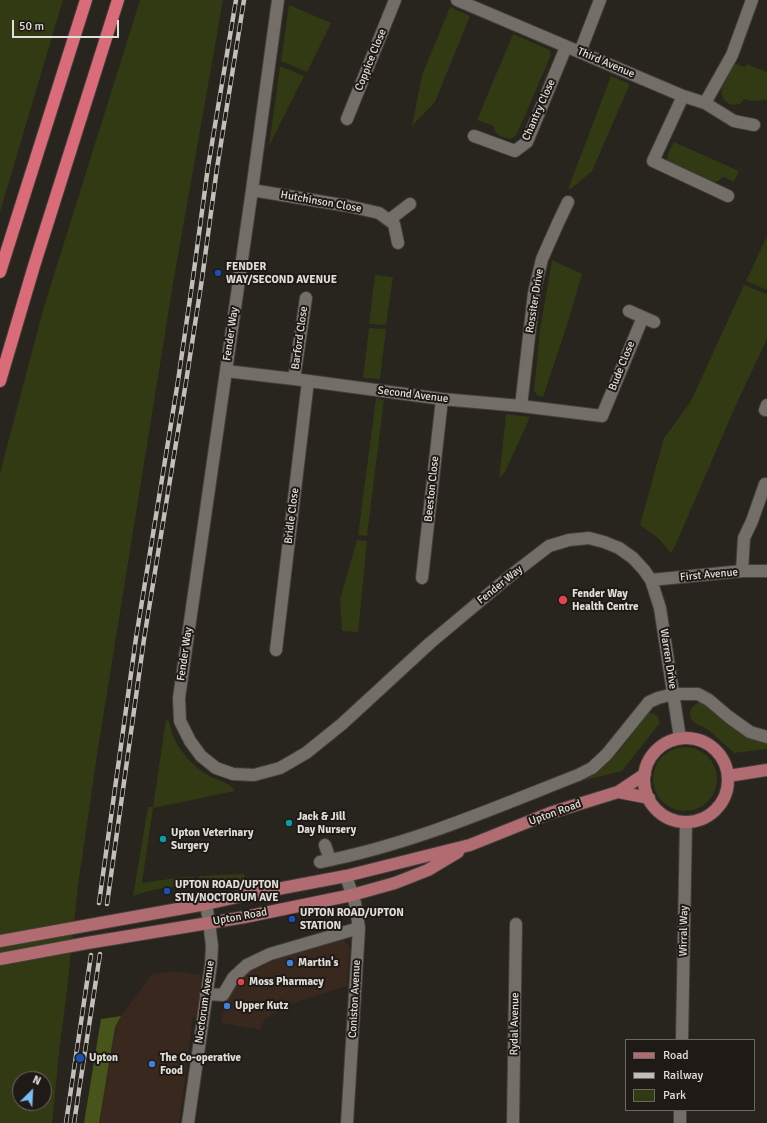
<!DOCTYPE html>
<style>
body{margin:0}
#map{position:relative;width:767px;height:1123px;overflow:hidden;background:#28241e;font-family:Signika,sans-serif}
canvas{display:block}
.legend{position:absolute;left:625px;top:1039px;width:130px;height:72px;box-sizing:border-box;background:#1f1a15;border:1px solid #6d6864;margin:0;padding:5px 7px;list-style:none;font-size:12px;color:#e1deda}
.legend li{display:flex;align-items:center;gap:8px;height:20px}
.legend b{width:20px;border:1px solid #6d6864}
.north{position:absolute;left:12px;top:1071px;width:40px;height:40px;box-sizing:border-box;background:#1f1a15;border:1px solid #6d6864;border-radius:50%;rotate:24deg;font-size:11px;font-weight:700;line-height:16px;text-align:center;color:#e1deda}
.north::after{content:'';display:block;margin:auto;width:14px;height:18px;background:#7dbef9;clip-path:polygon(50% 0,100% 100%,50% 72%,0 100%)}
.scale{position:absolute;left:12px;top:20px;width:107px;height:18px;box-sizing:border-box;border:2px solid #e1deda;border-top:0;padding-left:5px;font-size:12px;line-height:14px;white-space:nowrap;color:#e1deda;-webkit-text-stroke:3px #1f1a15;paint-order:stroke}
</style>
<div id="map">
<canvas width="767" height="1123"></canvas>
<ul class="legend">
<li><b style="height:5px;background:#b16c71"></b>Road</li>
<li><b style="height:5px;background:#c2beba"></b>Railway</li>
<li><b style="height:11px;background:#313a12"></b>Park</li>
</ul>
<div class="north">N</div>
<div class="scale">50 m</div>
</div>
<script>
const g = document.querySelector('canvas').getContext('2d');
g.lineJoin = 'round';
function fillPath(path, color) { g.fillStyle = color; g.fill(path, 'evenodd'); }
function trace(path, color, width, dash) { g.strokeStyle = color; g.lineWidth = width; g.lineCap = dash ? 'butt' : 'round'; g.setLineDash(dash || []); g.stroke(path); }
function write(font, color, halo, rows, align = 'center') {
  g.font = font + ' Signika,sans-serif'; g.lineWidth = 4; g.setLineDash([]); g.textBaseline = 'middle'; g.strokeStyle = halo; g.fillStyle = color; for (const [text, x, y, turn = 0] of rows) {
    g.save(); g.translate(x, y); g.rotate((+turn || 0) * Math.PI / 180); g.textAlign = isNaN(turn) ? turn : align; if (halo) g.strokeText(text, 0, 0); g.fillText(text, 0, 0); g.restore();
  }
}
const commercial = new Path2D(`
 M 340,939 L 344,940 L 350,947 L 347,986 L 287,1005 L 264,1020 L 261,1030 L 221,1023 L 225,997 L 243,973 L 259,964 Z
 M 176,971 L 201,975 L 202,982 L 197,1017 L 193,1017 L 179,1123 L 99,1123 L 115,1027 L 121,1016 L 152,974 Z`);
const green = new Path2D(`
 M 0,0 L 63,0 L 0,212 Z
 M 140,0 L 223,0 L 173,284 L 97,755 L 78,886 L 67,991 L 60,1044 L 52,1123 L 0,1123 L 0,473 L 43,310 ZM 20,1079 L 44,1079 L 44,1103 L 20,1103 Z
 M 289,5 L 331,23 L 307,72 L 281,61 Z
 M 450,7 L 470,16 L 435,102 L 412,126 L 422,75 Z
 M 513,34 L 550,50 L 551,55 L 516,136 L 510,139 L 500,136 L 495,132 L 494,126 L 477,120 Z
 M 734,63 L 745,67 L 747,64 L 767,72 L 767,101 L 764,100 L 752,101 L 744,99 L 740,104 C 738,104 736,105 734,105 C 722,104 718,91 725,83 Z
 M 280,66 L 304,76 L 269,146 Z
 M 611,76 L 630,84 L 592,171 L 572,188 L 568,189 Z
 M 674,142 L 739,171 L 734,182 L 723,177 L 718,181 L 713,182 L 667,161 L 668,154 Z
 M 767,236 L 767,290 L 746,281 Z
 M 552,260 L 582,274 L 566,328 L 543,397 L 537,395 L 534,391 L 540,330 Z
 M 375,275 L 393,277 L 386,325 L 369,324 Z
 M 744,285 L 767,294 L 767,339 L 735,407 L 676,544 L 671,553 L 658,538 L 640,525 L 664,438 L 691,401 Z
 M 369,328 L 386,329 L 380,379 L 363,378 Z
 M 376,398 L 384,400 L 367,536 L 358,535 Z
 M 506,414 L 530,417 L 505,472 L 499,479 Z
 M 357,540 L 367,541 L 358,632 L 342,631 L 340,599 Z
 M 698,703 L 705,703 L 746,735 L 767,744 L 767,749 L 734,753 C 725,745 716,736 707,729 C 702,726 693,724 691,719 C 688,712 692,706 698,703 Z
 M 650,713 C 657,713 660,718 659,724 L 622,771 L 573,783 L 597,773 L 618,753 L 647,714 Z
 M 166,719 L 169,721 C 172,744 191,766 211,777 C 219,781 230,782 235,791 L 153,808 L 142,883 L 182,877 L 194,877 L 194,885 C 171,885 155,889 133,896 L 148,807 L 153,807 Z
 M653 779a32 32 0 1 1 64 0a32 32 0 1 1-64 0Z
 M 244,874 L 245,881 L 225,885 L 199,884 L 199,876 Z`);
const forest = new Path2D(`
 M 121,1016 L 115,1027 L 99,1123 L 84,1123 L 101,1019 Z`);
const minor = new Path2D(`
 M 278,0 L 252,190 L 179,698 L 180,721 L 190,741 L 201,756 L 216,768 L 233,774 L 254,775 L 280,768 L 306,753 L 342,724 L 430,643 L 510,576 L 549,546 L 569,540 L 589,538 L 604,542 L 619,548 L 633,558 L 644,570 L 651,580 L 660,608 L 680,738
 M 457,0 L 683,96 L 705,103 L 734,121 L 754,125
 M 580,52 L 600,0
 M 683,96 L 653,161 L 728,196
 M 705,103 L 732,55 L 752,0
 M 347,119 L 395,0
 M 474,136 L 515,151 L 527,142 L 566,47
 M 252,190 L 348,206 L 379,213 L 394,224 L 398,243
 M 389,220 L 410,204
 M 629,311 L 654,322
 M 226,371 L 294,379 L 442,399 L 521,406 L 602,416 L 643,317
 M 294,379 L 306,298
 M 767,405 L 765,410 L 767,410
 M 521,406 L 534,293 L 542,259 L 558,223 L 568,202
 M 742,571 L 744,538 L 752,521 L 765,484
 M 422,578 L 442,399
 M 651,580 L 742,571 L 767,571
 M 276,650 L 308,381
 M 325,845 L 330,860
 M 320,862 C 410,845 494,808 578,775 L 592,768 L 607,754 L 649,702 L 658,698 L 673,694 L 698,694 L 709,700 L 729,717 L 750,732 L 767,737
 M 346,876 L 355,903 L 359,928 L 347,1123
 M 206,994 L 223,995 L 233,978 L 247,965 L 270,954 L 359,928
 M 682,1040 L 686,822
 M 188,1123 L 211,964 L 212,946 L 209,922 L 206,904
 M 513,1123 L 516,924
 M 680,1123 L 680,1110`);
const major = new Path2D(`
 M644 780a42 42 0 1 1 84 0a42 42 0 1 1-84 0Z
 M 728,776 L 767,770
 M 618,792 L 649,798
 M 0,941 L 206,904 L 251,894 L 346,876 L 470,845 L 550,813 L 618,792 L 645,774
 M 0,959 L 87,943 L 245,917 L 352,895 L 395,883 L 428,870 L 458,852`);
const highway = new Path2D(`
 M 0,272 L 86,0
 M 0,381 L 34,266 L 118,0`);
const rail = new Path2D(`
 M 99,903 L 136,638 L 178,381 L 193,278 L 208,167 L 236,0
 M 107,904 L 144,639 L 186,382 L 202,279 L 217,168 L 244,0
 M 66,1123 L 91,955
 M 74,1123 L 100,954`);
const markers = [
 [218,273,4,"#1a4fb4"],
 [563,600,5,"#e0444e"],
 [289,823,4,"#0f9aa8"],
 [163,839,4,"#0f9aa8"],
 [167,891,4,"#1a4fb4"],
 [292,919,4,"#1a4fb4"],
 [290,963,4,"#3f7fe0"],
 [241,982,4,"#e0444e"],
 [227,1006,4,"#3f7fe0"],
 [80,1058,5,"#1a4fb4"],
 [152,1064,4,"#3f7fe0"]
];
const streetNames = [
 ["Coppice Close",371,60,-68],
 ["Third Avenue",606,63,23],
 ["Chantry Close",539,110,-66],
 ["Hutchinson Close",321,202,10],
 ["Rossiter Drive",535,301,-81],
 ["Fender Way",231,334,-82],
 ["Barford Close",300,338,-82],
 ["Bude Close",622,366,-68],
 ["Second Avenue",413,395,7],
 ["Beeston Close",432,489,-84],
 ["Bridle Close",292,516,-83],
 ["First Avenue",709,575,-5],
 ["Fender Way",500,585,-39],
 ["Fender Way",185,654,-82],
 ["Warren Drive",668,659,81],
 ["Upton Road",555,813,-20],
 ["Upton Road",240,917,-10],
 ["Wirral Way",684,931,-89],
 ["Coniston Avenue",355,999,-87],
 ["Noctorum Avenue",205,1002,-82],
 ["Rydal Avenue",515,1024,-89]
];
const poiNames = [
 ["FENDER",226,267],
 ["WAY/SECOND AVENUE",226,280],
 ["Fender Way",572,594],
 ["Health Centre",572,607],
 ["Jack & Jill",297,817],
 ["Day Nursery",297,830],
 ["Upton Veterinary",171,833],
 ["Surgery",171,846],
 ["UPTON ROAD/UPTON",175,885],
 ["STN/NOCTORUM AVE",175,898],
 ["UPTON ROAD/UPTON",300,913],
 ["STATION",300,926],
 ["Martin's",298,963],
 ["Moss Pharmacy",249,982],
 ["Upper Kutz",235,1006],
 ["Upton",89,1058],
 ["The Co-operative",160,1058],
 ["Food",160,1071]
];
fillPath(commercial, '#38281e');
fillPath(green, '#313a12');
fillPath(forest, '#47551b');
trace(minor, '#433f3a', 14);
trace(major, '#433f3a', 14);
trace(highway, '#433f3a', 14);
trace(minor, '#736e67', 12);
trace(major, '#b16c71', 12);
trace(highway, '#da6b78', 12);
trace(rail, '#c2beba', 4.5);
trace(rail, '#1f1a15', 3, [9]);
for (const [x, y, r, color] of markers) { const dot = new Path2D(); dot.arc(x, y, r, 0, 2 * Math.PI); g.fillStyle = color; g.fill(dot); trace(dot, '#1f1a15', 1.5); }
write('11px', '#e1deda', '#1f1a15', streetNames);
write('bold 11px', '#e1deda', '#1f1a15', poiNames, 'left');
</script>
